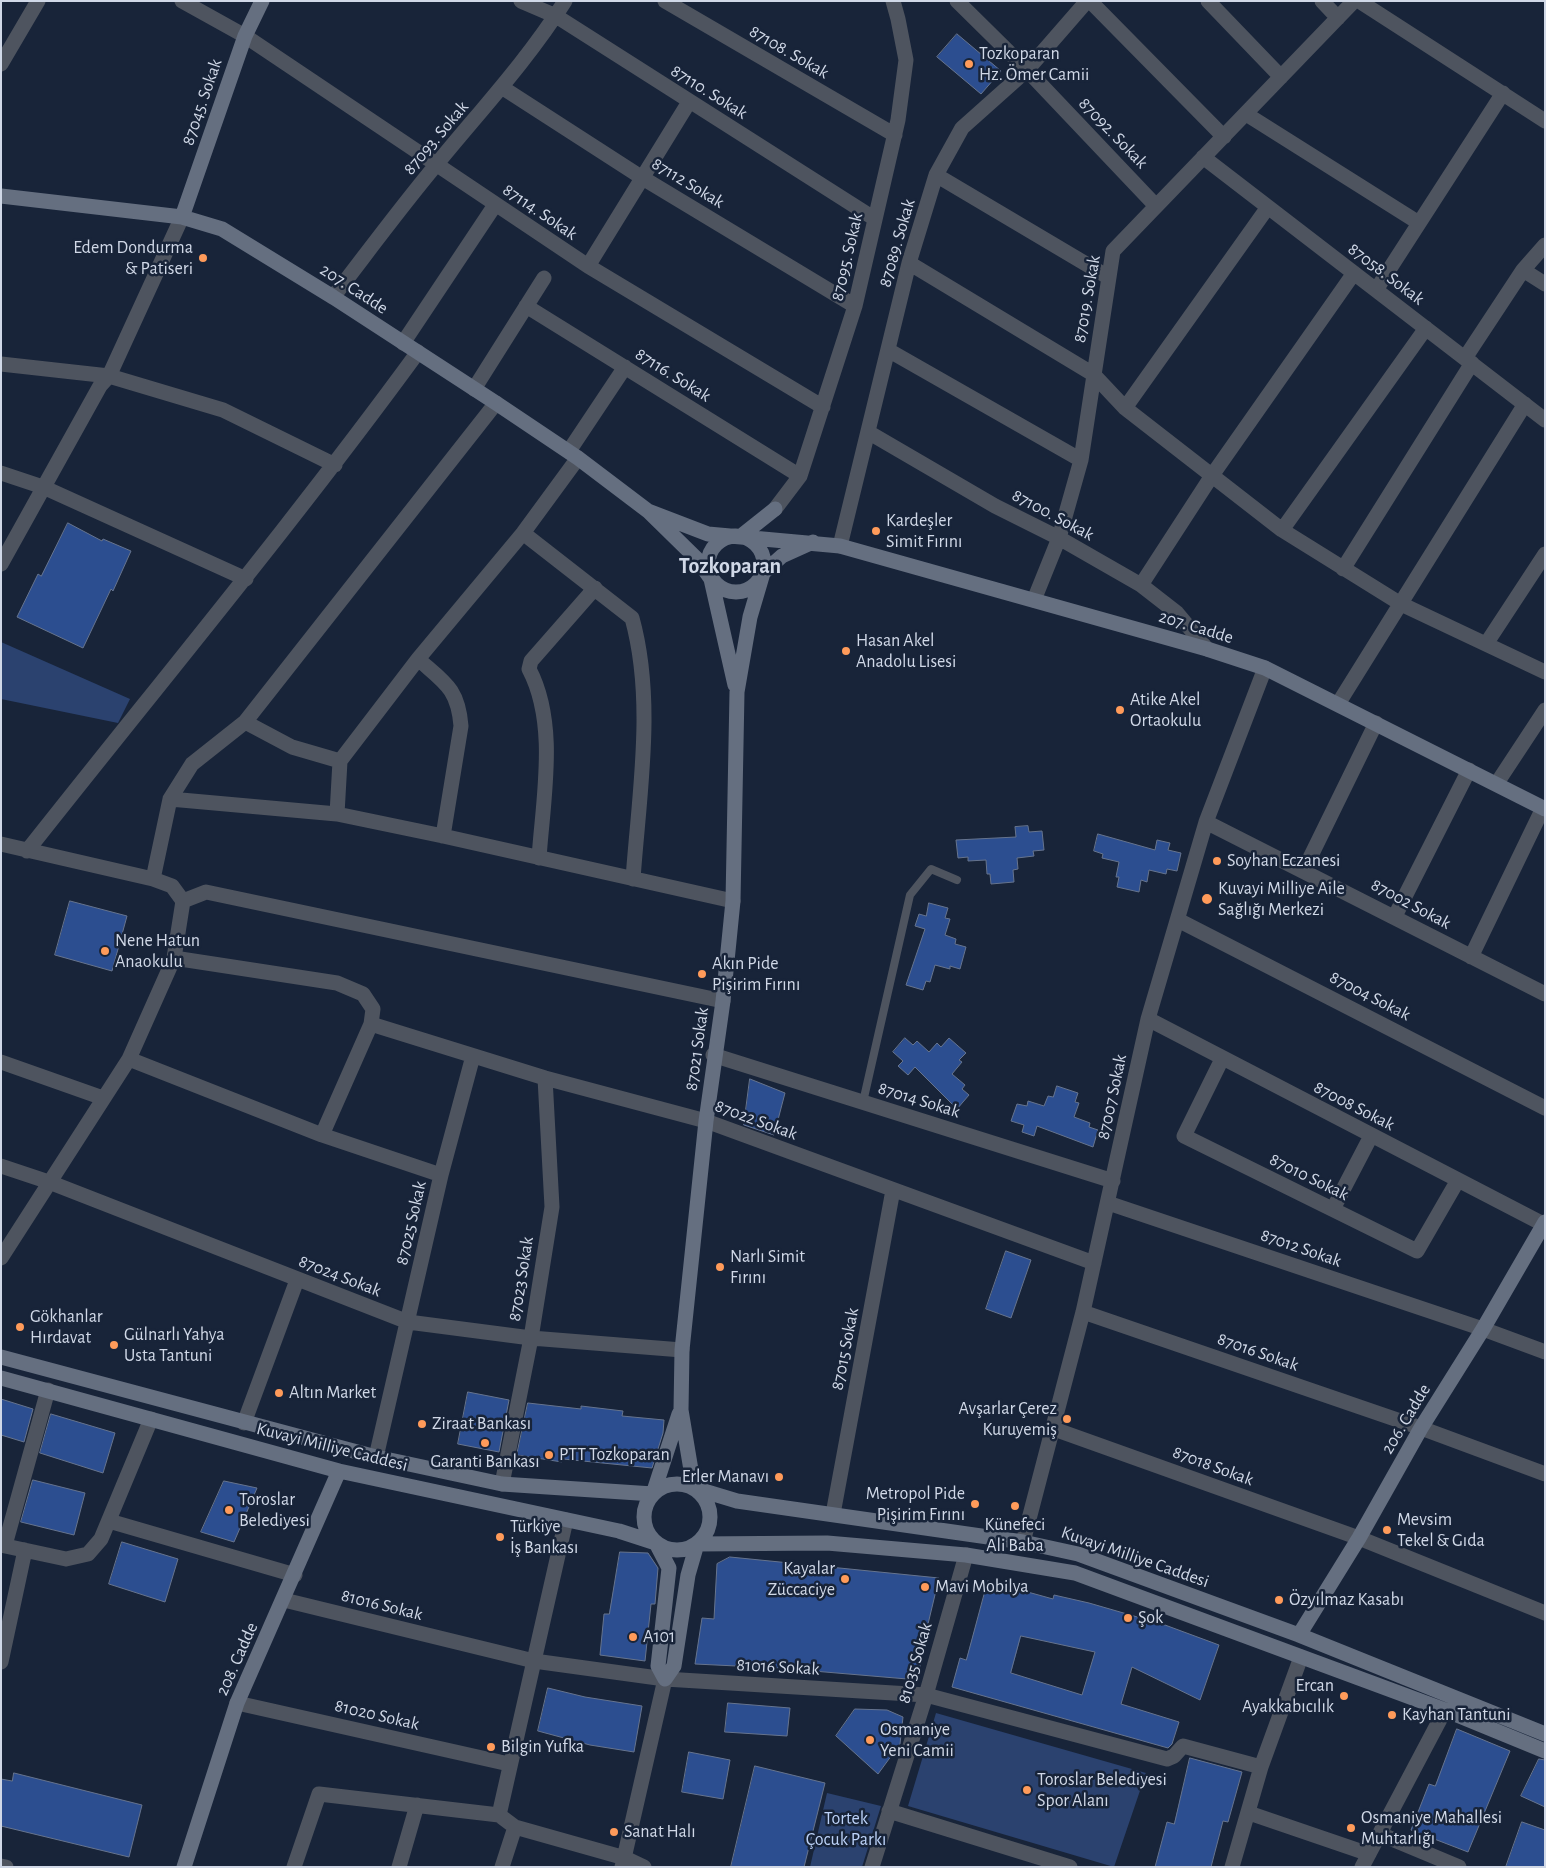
<!DOCTYPE html>
<meta charset="utf-8">
<style>
body{margin:0}
#map{position:relative;width:1546px;height:1868px;overflow:hidden;background:#182439;font-family:"Alegreya Sans",sans-serif}
canvas{display:block}
.frame{position:absolute;inset:0;border:2px solid #d0d8e7;pointer-events:none}
</style>
<div id="map">
<canvas width="1546" height="1868"></canvas>
<div class="frame"></div>
</div>
<script>
const g = document.querySelector('canvas').getContext('2d');
g.lineJoin = 'round';
function fillPath(path, color) { g.fillStyle = color; g.fill(path, 'evenodd'); }
function trace(path, color, width, dash) { g.strokeStyle = color; g.lineWidth = width; g.lineCap = dash ? 'butt' : 'round'; g.setLineDash(dash || []); g.stroke(path); }
function write(font, color, halo, rows, align = 'center') {
  g.font = font + ' "Alegreya Sans",sans-serif'; g.lineWidth = 5; g.setLineDash([]); g.textBaseline = 'middle'; g.strokeStyle = halo; g.fillStyle = color; for (const [text, x, y, turn = 0] of rows) {
    g.save(); g.translate(x, y); g.rotate((+turn || 0) * Math.PI / 180); g.textAlign = isNaN(turn) ? turn : align; if (halo) g.strokeText(text, 0, 0); g.fillText(text, 0, 0); g.restore();
  }
}
const green = new Path2D(`
 M 1,642 L 130,699 L 118,723 L 1,699 Z
 M 936,1713 L 1146,1773 L 1114,1867 L 908,1806 Z
 M 827,1793 L 881,1806 L 862,1867 L 810,1867 Z`);
const building = new Path2D(`
 M 957,34 L 1001,71 L 981,94 L 937,57 Z
 M 68,523 L 102,541 L 103,539 L 131,551 L 113,591 L 111,589 L 83,648 L 17,617 L 38,574 L 41,576 Z
 M 1028,826 L 1029,832 L 1042,831 L 1044,850 L 1033,851 L 1034,856 L 1017,858 L 1018,869 L 1013,870 L 1014,882 L 991,884 L 990,874 L 987,874 L 986,860 L 968,861 L 968,857 L 958,858 L 956,840 L 1016,837 L 1015,827 Z
 M 1098,834 L 1155,850 L 1157,840 L 1170,843 L 1168,850 L 1181,853 L 1177,871 L 1167,869 L 1166,874 L 1149,870 L 1147,882 L 1141,880 L 1139,892 L 1117,887 L 1119,877 L 1116,877 L 1119,862 L 1102,858 L 1103,854 L 1094,851 Z
 M 70,901 L 127,916 L 112,971 L 55,955 Z
 M 929,903 L 948,908 L 945,918 L 950,919 L 945,935 L 956,939 L 955,944 L 966,947 L 960,969 L 950,966 L 950,969 L 935,965 L 930,982 L 926,981 L 923,990 L 906,985 L 925,929 L 915,926 L 919,914 L 926,916 Z
 M 905,1038 L 913,1045 L 917,1041 L 929,1052 L 937,1043 L 941,1047 L 949,1038 L 966,1053 L 959,1060 L 962,1062 L 952,1074 L 965,1085 L 962,1089 L 969,1095 L 957,1109 L 915,1067 L 908,1075 L 898,1066 L 903,1061 L 893,1052 Z
 M 750,1079 L 785,1093 L 774,1135 L 744,1125 Z
 M 1057,1086 L 1078,1093 L 1075,1102 L 1079,1103 L 1074,1117 L 1090,1123 L 1089,1127 L 1098,1130 L 1093,1147 L 1037,1126 L 1034,1136 L 1022,1132 L 1024,1125 L 1011,1121 L 1017,1104 L 1027,1106 L 1028,1101 L 1044,1106 L 1048,1096 L 1053,1097 Z
 M 1006,1251 L 1031,1260 L 1011,1318 L 986,1309 Z
 M 468,1392 L 509,1400 L 499,1452 L 458,1444 Z
 M 1,1399 L 33,1409 L 24,1442 L 1,1435 Z
 M 528,1403 L 581,1409 L 581,1406 L 623,1411 L 622,1416 L 664,1420 L 663,1433 L 652,1468 L 563,1459 L 562,1462 L 517,1455 Z
 M 51,1414 L 115,1433 L 103,1473 L 40,1453 Z
 M 33,1480 L 85,1493 L 74,1535 L 21,1522 Z
 M 224,1481 L 257,1488 L 234,1542 L 201,1532 Z
 M 122,1542 L 178,1559 L 165,1602 L 109,1584 Z
 M 620,1552 L 648,1553 L 658,1568 L 655,1604 L 651,1604 L 645,1661 L 600,1655 L 604,1614 L 609,1614 Z
 M 730,1557 L 939,1578 L 928,1624 L 924,1623 L 919,1680 L 778,1668 L 695,1664 L 702,1618 L 714,1619 L 717,1564 Z
 M 988,1581 L 1053,1599 L 1054,1595 L 1089,1603 L 1165,1625 L 1219,1645 L 1200,1700 L 1132,1667 L 1121,1704 L 1179,1722 L 1172,1744 L 1168,1748 L 952,1687 L 960,1658 L 966,1660 ZM 1021,1636 L 1095,1652 L 1082,1695 L 1011,1673 Z
 M 548,1688 L 585,1697 L 642,1706 L 634,1752 L 590,1745 L 538,1731 Z
 M 728,1703 L 790,1708 L 787,1736 L 725,1732 Z
 M 855,1709 L 887,1710 L 903,1717 L 900,1744 L 878,1774 L 836,1736 Z
 M 1457,1729 L 1510,1751 L 1468,1852 L 1411,1830 L 1429,1784 L 1435,1786 Z
 M 689,1752 L 730,1760 L 723,1799 L 682,1792 Z
 M 1190,1758 L 1242,1772 L 1228,1822 L 1223,1821 L 1211,1867 L 1155,1867 L 1167,1822 L 1174,1824 Z
 M 1539,1759 L 1545,1760 L 1545,1807 L 1521,1796 Z
 M 755,1766 L 825,1783 L 804,1867 L 731,1867 Z
 M 14,1773 L 142,1805 L 129,1857 L 1,1826 L 1,1779 L 12,1781 Z
 M 1522,1822 L 1545,1830 L 1545,1867 L 1506,1867 Z`);
const lane = new Path2D(`
 M 863,1102 L 910,895 L 931,869 L 957,880`);
const street = new Path2D(`
 M 182,1 L 245,36 L 588,266 L 823,407
 M 521,1 L 556,16 L 875,219
 M 665,1 L 895,135
 M 957,1 L 1027,70 L 1156,206
 M 1090,1 L 1224,137
 M 1208,1 L 1281,77
 M 1322,1 L 1338,18
 M 1359,1 L 1545,121
 M 1,64 L 38,1
 M 503,88 L 641,177 L 855,306
 M 1246,114 L 1419,223
 M 1203,157 L 1545,420
 M 936,175 L 1108,277
 M 909,263 L 1093,374 L 1125,408 L 1282,530 L 1401,604 L 1545,672
 M 588,266 L 689,102
 M 1523,270 L 1545,284
 M 1376,290 L 1503,93
 M 333,297 C 367,253 400,208 436,165 C 480,111 527,61 565,1
 M 526,306 L 800,476
 M 403,343 L 495,205
 M 888,350 L 1081,460
 M 1465,358 L 1523,270 L 1545,245
 M 1,364 L 109,376 L 223,410 L 335,465
 M 474,389 L 544,278
 M 1125,408 L 1268,207
 M 868,432 L 995,506 L 1059,538 L 1141,585 L 1177,613 L 1207,649
 M 569,451 L 625,367
 M 1,473 L 43,487 L 246,579
 M 775,509 L 800,476 L 855,306 L 898,120 L 906,60 L 898,19 L 893,1
 M 1282,530 L 1426,328
 M 523,533 L 632,618 C 655,701 639,794 633,879
 M 840,546 L 909,263 L 936,175 L 962,128 L 1027,70 L 1087,1
 M 1,564 L 100,386 L 109,376 L 182,217
 M 1343,569 L 1472,363
 M 1141,585 L 1213,474 L 1354,273
 M 1034,600 L 1059,538 L 1081,460 L 1113,251 L 1354,1
 M 1486,644 L 1545,554
 M 418,659 C 444,682 458,688 461,726 L 443,836
 M 1338,704 L 1525,404
 M 245,722 L 292,747 L 340,761
 M 1497,783 L 1545,710
 M 170,799 L 337,814 L 443,836 L 733,901
 M 337,814 L 340,761 L 418,659 L 523,533 L 578,458
 M 1206,822 L 1545,994
 M 1,844 L 153,879 L 172,886 L 183,901 L 174,958 L 129,1059 L 1,1258
 M 27,851 C 158,685 293,523 418,352
 M 539,858 C 543,798 558,724 529,669 L 531,661 L 595,588
 M 1304,870 L 1376,723
 M 153,879 L 170,799 L 192,764 L 245,722 L 496,403
 M 183,901 L 206,892 L 723,1001
 M 1395,916 L 1469,770
 M 1178,920 L 1545,1108
 M 1471,957 L 1543,808
 M 174,958 L 337,983 L 363,994 L 373,1009 L 371,1024 L 322,1135
 M 1148,1019 L 1545,1225
 M 371,1024 L 545,1078 L 706,1121 L 1094,1263
 M 713,1055 L 1113,1181
 M 129,1059 L 322,1135 L 441,1175
 M 1222,1059 L 1184,1136 L 1417,1251 L 1458,1180
 M 1,1062 L 103,1098
 M 1,1166 L 49,1182 L 408,1322 L 531,1338 L 682,1350
 M 1108,1203 L 1483,1329 L 1545,1352
 M 1333,1209 L 1371,1136
 M 1083,1312 L 1421,1428 L 1545,1474
 M 244,1423 L 297,1280
 M 1054,1429 L 1359,1538 L 1545,1613
 M 376,1457 L 441,1175 L 473,1056
 M 502,1484 L 531,1338 L 552,1207 L 545,1078
 M 833,1514 L 893,1190
 M 566,1520 L 499,1815 L 515,1827 L 625,1858 L 644,1867
 M 109,1521 L 295,1575
 M 1023,1542 L 1083,1312 L 1148,1019 L 1206,822 L 1265,668
 M 1,1545 L 66,1559 L 88,1554 L 101,1539 L 151,1419
 M 5,1545 L 48,1390
 M 284,1600 L 534,1661 L 665,1679 L 926,1695 L 1167,1759 L 1174,1756 L 1183,1746 L 1261,1767
 M 1,1662 L 25,1550
 M 237,1703 L 509,1764
 M 889,1811 L 1070,1867
 M 1249,1813 L 1369,1854
 M 1380,1834 L 1459,1867
 M 1,1866 L 6,1867
 M 294,1867 L 319,1794 L 499,1815
 M 399,1867 L 417,1805
 M 502,1867 L 515,1827
 M 622,1867 L 665,1679
 M 872,1867 L 926,1695 L 966,1555
 M 1232,1867 L 1261,1767 L 1301,1657
 M 1362,1867 L 1445,1710`);
const secondary = new Path2D(`
 M 1,196 L 182,217 L 222,229 L 333,297 L 496,403 L 578,458 L 648,511 L 697,559 L 711,579 L 735,685
 M 182,217 L 245,36 L 262,1
 M 648,511 L 708,534 L 840,546 L 1207,649 L 1265,668 L 1545,809
 M708 564a28 28 0 1 1 56 0a28 28 0 1 1-56 0Z
 M 741,536 L 775,509
 M 813,542 L 782,556 L 763,573 L 750,617 L 737,692 L 733,901 L 723,1001 L 706,1121 L 682,1350 L 681,1410 L 694,1488 L 737,1501 L 1023,1542 L 1078,1554 L 1299,1635 L 1545,1734
 M 1,1357 L 376,1457 L 502,1484 L 653,1494 L 679,1414
 M 1,1378 L 339,1471 L 619,1531 L 656,1543 L 669,1568 L 658,1666 L 665,1679 L 674,1666 L 688,1575 L 697,1544 L 827,1543 L 966,1555 L 1075,1573 L 1445,1710 L 1545,1751
 M644 1517a33 33 0 1 1 66 0a33 33 0 1 1-66 0Z
 M 1299,1635 L 1359,1538 L 1421,1428 L 1483,1329 L 1545,1222
 M 184,1867 L 237,1703 L 339,1471`);
const markers = [
 [969,64,5,"#ff9b5a"],
 [203,258,5,"#ff9b5a"],
 [876,531,5,"#ff9b5a"],
 [846,651,5,"#ff9b5a"],
 [1120,710,5,"#ff9b5a"],
 [1217,861,5,"#ff9b5a"],
 [1207,899,6,"#ff9b5a"],
 [105,951,5,"#ff9b5a"],
 [702,974,5,"#ff9b5a"],
 [720,1267,5,"#ff9b5a"],
 [20,1327,5,"#ff9b5a"],
 [114,1345,5,"#ff9b5a"],
 [279,1393,5,"#ff9b5a"],
 [1067,1419,5,"#ff9b5a"],
 [422,1424,5,"#ff9b5a"],
 [485,1443,5,"#ff9b5a"],
 [549,1455,5,"#ff9b5a"],
 [779,1477,5,"#ff9b5a"],
 [975,1504,5,"#ff9b5a"],
 [1015,1506,5,"#ff9b5a"],
 [229,1510,5,"#ff9b5a"],
 [1387,1530,5,"#ff9b5a"],
 [500,1537,5,"#ff9b5a"],
 [845,1579,5,"#ff9b5a"],
 [925,1587,5,"#ff9b5a"],
 [1279,1600,5,"#ff9b5a"],
 [1128,1618,5,"#ff9b5a"],
 [633,1637,5,"#ff9b5a"],
 [1344,1696,5,"#ff9b5a"],
 [1392,1715,5,"#ff9b5a"],
 [870,1740,5,"#ff9b5a"],
 [491,1747,5,"#ff9b5a"],
 [1027,1790,5,"#ff9b5a"],
 [1351,1828,5,"#ff9b5a"],
 [614,1832,5,"#ff9b5a"]
];
const streetNames = [
 ["87108. Sokak",789,52,30],
 ["87110. Sokak",709,92,32],
 ["87045. Sokak",202,102,-71],
 ["87092. Sokak",1113,133,46],
 ["87093. Sokak",436,138,-50],
 ["87112 Sokak",688,183,31],
 ["87114. Sokak",540,212,34],
 ["87089. Sokak",897,243,-74],
 ["87095. Sokak",847,257,-77],
 ["87058. Sokak",1386,274,37],
 ["207. Cadde",354,289,33],
 ["87019. Sokak",1087,299,-80],
 ["87116. Sokak",673,375,32],
 ["87100. Sokak",1053,515,28],
 ["207. Cadde",1196,627,17],
 ["87002 Sokak",1411,904,28],
 ["87004 Sokak",1370,996,27],
 ["87021 Sokak",697,1049,-82],
 ["87007 Sokak",1112,1097,-78],
 ["87014 Sokak",919,1100,17],
 ["87008 Sokak",1354,1106,27],
 ["87022 Sokak",756,1120,20],
 ["87010 Sokak",1309,1177,26],
 ["87025 Sokak",411,1223,-77],
 ["87012 Sokak",1301,1248,19],
 ["87024 Sokak",340,1276,21],
 ["87023 Sokak",521,1279,-81],
 ["87015 Sokak",845,1349,-79],
 ["87016 Sokak",1258,1352,19],
 ["206. Cadde",1406,1419,-59],
 ["Kuvayi Milliye Caddesi",332,1447,14],
 ["87018 Sokak",1213,1466,20],
 ["Kuvayi Milliye Caddesi",1135,1557,19],
 ["81016 Sokak",382,1605,14],
 ["208. Cadde",237,1659,-66],
 ["81035 Sokak",915,1663,-74],
 ["81016 Sokak",778,1667,3],
 ["81020 Sokak",377,1715,13]
];
const poiNames = [
 ["Tozkoparan",979,54],
 ["Hz. Ömer Camii",979,75],
 ["Edem Dondurma",193,248,"right"],
 ["& Patiseri",193,269,"right"],
 ["Kardeşler",886,521],
 ["Simit Fırını",886,542],
 ["Hasan Akel",856,641],
 ["Anadolu Lisesi",856,662],
 ["Atike Akel",1130,700],
 ["Ortaokulu",1130,721],
 ["Soyhan Eczanesi",1227,861],
 ["Kuvayi Milliye Aile",1218,889],
 ["Sağlığı Merkezi",1218,910],
 ["Nene Hatun",115,941],
 ["Anaokulu",115,962],
 ["Akın Pide",712,964],
 ["Pişirim Fırını",712,985],
 ["Narlı Simit",730,1257],
 ["Fırını",730,1278],
 ["Gökhanlar",30,1317],
 ["Hırdavat",30,1338],
 ["Gülnarlı Yahya",124,1335],
 ["Usta Tantuni",124,1356],
 ["Altın Market",289,1393],
 ["Avşarlar Çerez",1057,1409,"right"],
 ["Kuruyemiş",1057,1430,"right"],
 ["Ziraat Bankası",432,1424],
 ["PTT Tozkoparan",559,1455],
 ["Garanti Bankası",485,1462,"center"],
 ["Erler Manavı",769,1477,"right"],
 ["Metropol Pide",965,1494,"right"],
 ["Pişirim Fırını",965,1515,"right"],
 ["Toroslar",239,1500],
 ["Belediyesi",239,1521],
 ["Mevsim",1397,1520],
 ["Tekel & Gıda",1397,1541],
 ["Künefeci",1015,1525,"center"],
 ["Ali Baba",1015,1546,"center"],
 ["Türkiye",510,1527],
 ["İş Bankası",510,1548],
 ["Kayalar",835,1569,"right"],
 ["Züccaciye",835,1590,"right"],
 ["Mavi Mobilya",935,1587],
 ["Özyılmaz Kasabı",1289,1600],
 ["Şok",1138,1618],
 ["A101",643,1637],
 ["Ercan",1334,1686,"right"],
 ["Ayakkabıcılık",1334,1707,"right"],
 ["Kayhan Tantuni",1402,1715],
 ["Osmaniye",880,1730],
 ["Yeni Camii",880,1751],
 ["Bilgin Yufka",501,1747],
 ["Toroslar Belediyesi",1037,1780],
 ["Spor Alanı",1037,1801],
 ["Osmaniye Mahallesi",1361,1818],
 ["Muhtarlığı",1361,1839],
 ["Sanat Halı",624,1832]
];
const parkNames = [
 ["Tortek",846,1819],
 ["Çocuk Parkı",846,1840]
];
const districtNames = [
 ["Tozkoparan",730,566]
];
fillPath(green, '#2b426f');
fillPath(building, '#2c4e90');
trace(building, '#66748e', 1);
trace(lane, '#4e545f', 8);
trace(street, '#4e545f', 15);
trace(secondary, '#656f80', 15);
for (const [x, y, r, color] of markers) { const dot = new Path2D(); dot.arc(x, y, r, 0, 2 * Math.PI); g.fillStyle = color; g.fill(dot); trace(dot, '#182439', 2); }
write('18px', '#d0d8e7', '#182439', streetNames);
write('18px', '#d0d8e7', '#182439', poiNames, 'left');
write('18px', '#bcd2f8', '#182439', parkNames);
write('bold 22px', '#d0d8e7', '#182439', districtNames);
</script>
